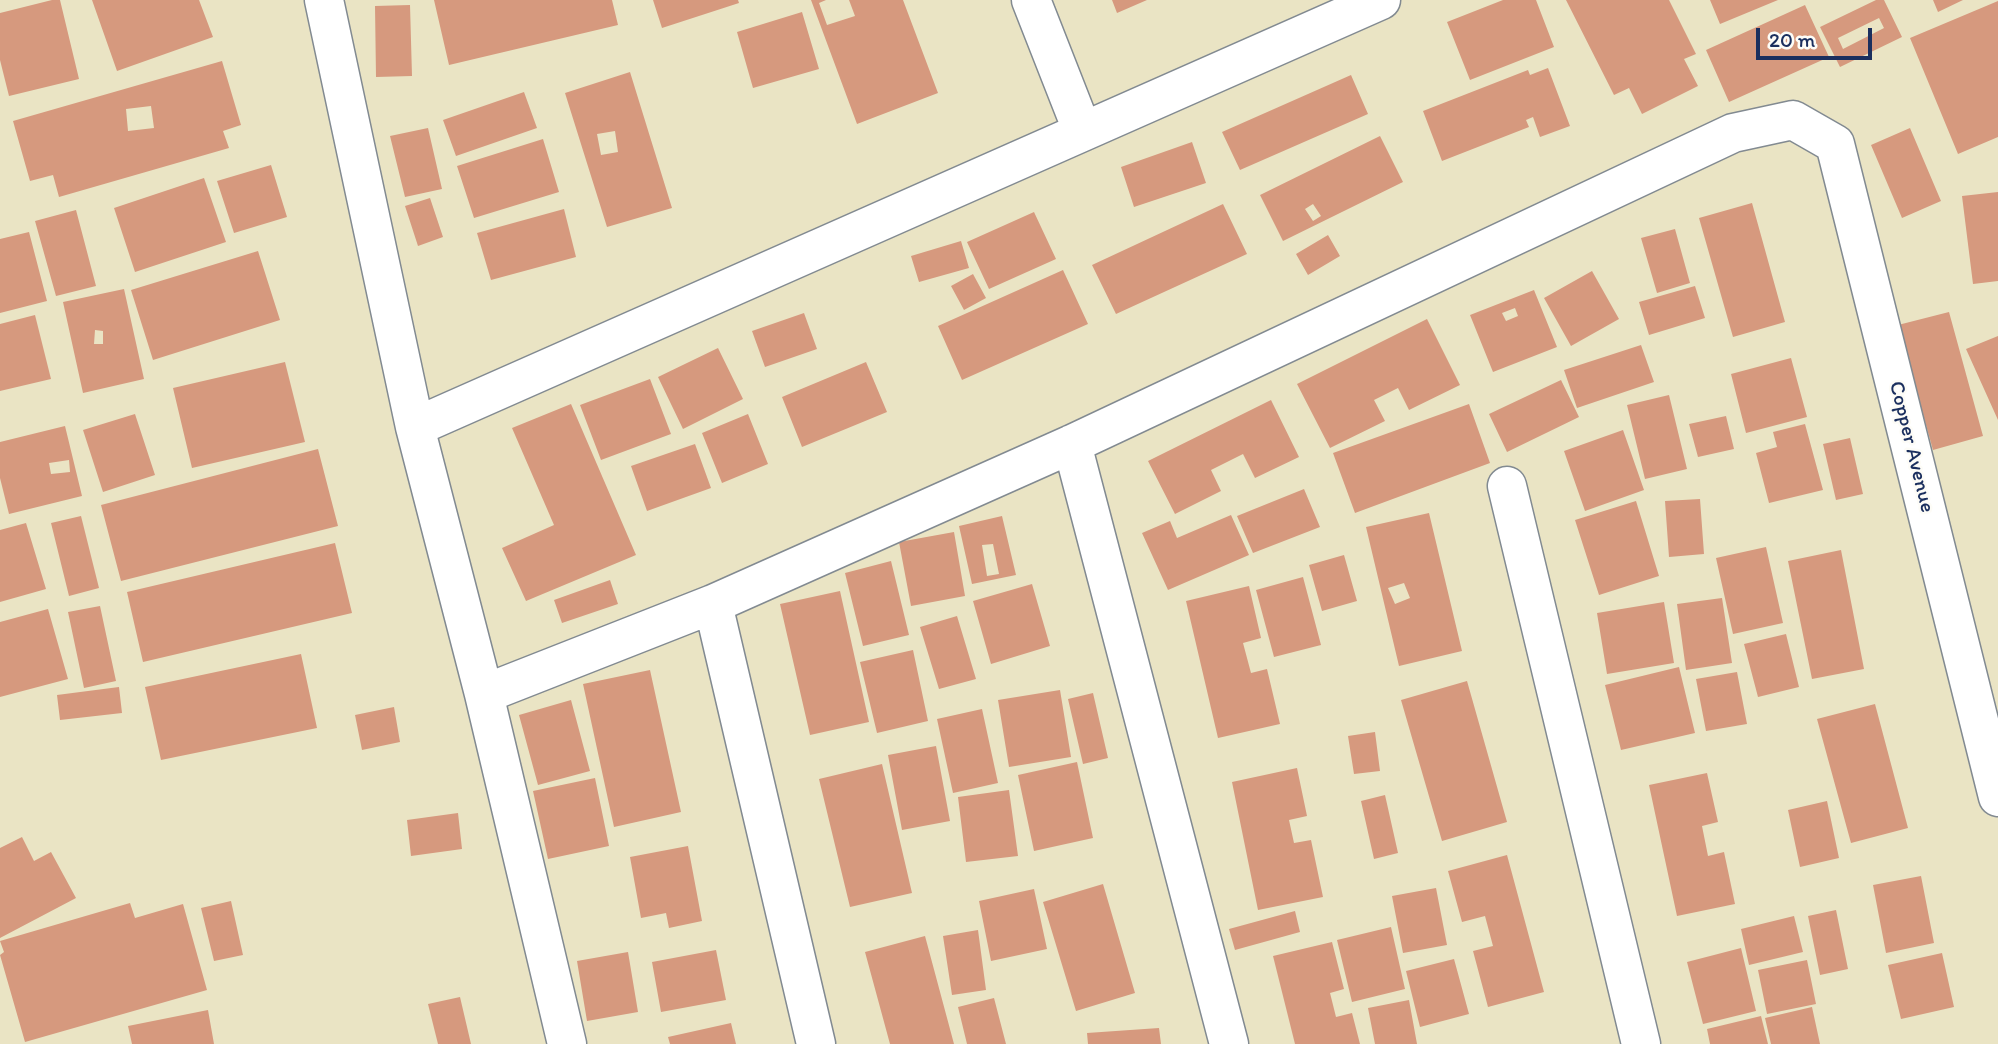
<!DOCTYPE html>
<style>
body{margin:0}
#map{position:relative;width:1998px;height:1044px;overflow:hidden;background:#eae4c4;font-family:Itim,sans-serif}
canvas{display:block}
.scale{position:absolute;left:1756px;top:28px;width:116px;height:32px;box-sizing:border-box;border:4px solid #1b2f5e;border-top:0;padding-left:9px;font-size:21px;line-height:24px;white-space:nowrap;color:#1b2f5e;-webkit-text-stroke:5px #fdfcf7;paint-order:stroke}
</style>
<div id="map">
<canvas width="1998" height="1044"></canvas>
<div class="scale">20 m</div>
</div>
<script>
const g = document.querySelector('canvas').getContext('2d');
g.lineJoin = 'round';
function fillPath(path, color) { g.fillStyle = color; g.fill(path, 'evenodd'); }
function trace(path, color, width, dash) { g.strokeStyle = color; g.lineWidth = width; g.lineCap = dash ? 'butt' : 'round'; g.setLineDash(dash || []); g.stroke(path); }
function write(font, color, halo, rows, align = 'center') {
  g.font = font + ' Itim,sans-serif'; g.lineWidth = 5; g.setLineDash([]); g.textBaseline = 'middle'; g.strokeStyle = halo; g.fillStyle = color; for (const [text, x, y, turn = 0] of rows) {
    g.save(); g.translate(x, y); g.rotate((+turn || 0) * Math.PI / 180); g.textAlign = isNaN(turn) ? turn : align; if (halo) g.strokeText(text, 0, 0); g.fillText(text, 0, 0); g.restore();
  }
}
const building = new Path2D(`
 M 52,0 L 60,0 L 79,79 L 9,96 L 0,60 L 0,13 Z
 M 92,0 L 199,0 L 213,37 L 117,71 Z
 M 434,0 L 612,0 L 618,25 L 449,65 Z
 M 653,0 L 738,0 L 739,3 L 662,28 Z
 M 811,0 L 826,0 L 819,3 L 827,25 L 855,16 L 849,0 L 903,0 L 938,93 L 857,124 Z
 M 1112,0 L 1147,0 L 1117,13 Z
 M 1503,0 L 1536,0 L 1554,47 L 1470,80 L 1447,22 Z
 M 1566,0 L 1669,0 L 1696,54 L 1684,59 L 1698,86 L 1642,114 L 1629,88 L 1614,95 Z
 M 1710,0 L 1778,0 L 1720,24 Z
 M 1876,0 L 1884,0 L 1902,37 L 1840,67 L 1820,27 ZM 1879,18 L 1884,28 L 1843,49 L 1838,38 Z
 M 1933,0 L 1963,0 L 1938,12 Z
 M 1998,1 L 1998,137 L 1958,154 L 1910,38 Z
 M 410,5 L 412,76 L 376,77 L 375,6 Z
 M 1805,5 L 1829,57 L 1729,102 L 1706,50 Z
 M 802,12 L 819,69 L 753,88 L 737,32 Z
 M 222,61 L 241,125 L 223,131 L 229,148 L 59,197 L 53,175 L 30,181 L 13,121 ZM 151,106 L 154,128 L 128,131 L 126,109 Z
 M 1548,68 L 1570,126 L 1540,137 L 1533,117 L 1526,120 L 1529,127 L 1442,161 L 1423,111 L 1528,70 L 1530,75 Z
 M 630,72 L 672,208 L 607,227 L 565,93 ZM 615,131 L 618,152 L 601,155 L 597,134 Z
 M 1351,75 L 1368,114 L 1240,170 L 1222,132 Z
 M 524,92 L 537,128 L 456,156 L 443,120 Z
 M 428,128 L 442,189 L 405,197 L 390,136 Z
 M 1910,128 L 1941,201 L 1902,218 L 1871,145 Z
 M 1380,136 L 1403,182 L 1283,241 L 1260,195 ZM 1313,204 L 1321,216 L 1313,221 L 1305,209 Z
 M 543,139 L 559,192 L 474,218 L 457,166 Z
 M 1192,142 L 1206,183 L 1134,207 L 1121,167 Z
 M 271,165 L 287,217 L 234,233 L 217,181 Z
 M 204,178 L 226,242 L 135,272 L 114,208 Z
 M 1998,192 L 1998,281 L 1973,284 L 1962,196 Z
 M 430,198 L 443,237 L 418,246 L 405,206 Z
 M 1752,203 L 1785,322 L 1733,337 L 1699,218 Z
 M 1223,204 L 1247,254 L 1116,314 L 1092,265 Z
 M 564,209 L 576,257 L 491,280 L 477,233 Z
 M 76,210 L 96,286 L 56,296 L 35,221 Z
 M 1034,212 L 1056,259 L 989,289 L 967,242 Z
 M 1675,229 L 1690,283 L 1657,293 L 1641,238 Z
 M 29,232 L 47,301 L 0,313 L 0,239 Z
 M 1328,235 L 1340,256 L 1308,275 L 1296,254 Z
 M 961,241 L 969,268 L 919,282 L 911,256 Z
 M 258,251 L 280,320 L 153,360 L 131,290 Z
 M 1063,270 L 1088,324 L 962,380 L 938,326 Z
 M 1592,271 L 1619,319 L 1571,346 L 1544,298 Z
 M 973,274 L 986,298 L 964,310 L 951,286 Z
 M 1695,286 L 1705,318 L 1649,335 L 1639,302 Z
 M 124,289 L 144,379 L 83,393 L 63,302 ZM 95,330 L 103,331 L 103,344 L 94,344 Z
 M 1534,290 L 1557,347 L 1493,372 L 1470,315 ZM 1515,308 L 1518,316 L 1506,321 L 1502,313 Z
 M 1949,312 L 1983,436 L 1933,450 L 1898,325 Z
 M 804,313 L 817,349 L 765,367 L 752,331 Z
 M 35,315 L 51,379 L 0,391 L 0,324 Z
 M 1427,319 L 1460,385 L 1409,410 L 1398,388 L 1374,400 L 1385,421 L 1330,448 L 1297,384 Z
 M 1998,336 L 1998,420 L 1966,349 Z
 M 1641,345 L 1654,382 L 1577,408 L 1564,370 Z
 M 718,348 L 743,399 L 683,429 L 658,377 Z
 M 1791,358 L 1807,417 L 1746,433 L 1731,374 Z
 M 285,362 L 305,442 L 192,468 L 173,388 Z
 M 866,362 L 887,412 L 802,447 L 782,397 Z
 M 650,379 L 671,434 L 601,460 L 580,405 Z
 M 1561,380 L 1579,417 L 1507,452 L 1489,414 Z
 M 1669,395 L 1687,469 L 1645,479 L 1627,405 Z
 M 1271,400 L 1299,457 L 1255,478 L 1243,454 L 1211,470 L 1221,491 L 1175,514 L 1148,461 Z
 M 571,404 L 636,555 L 526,601 L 502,548 L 554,525 L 512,428 Z
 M 1469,404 L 1490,463 L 1355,513 L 1333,453 Z
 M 135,414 L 155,475 L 103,492 L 83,430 Z
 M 748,414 L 768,464 L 722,483 L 702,433 Z
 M 1726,416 L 1734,449 L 1698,457 L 1689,424 Z
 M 1805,424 L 1823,490 L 1769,503 L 1756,453 L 1777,447 L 1773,432 Z
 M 65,426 L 82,496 L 9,514 L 0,478 L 0,442 ZM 69,460 L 70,472 L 51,474 L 49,463 Z
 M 1623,430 L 1644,490 L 1585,511 L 1564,451 Z
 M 1850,438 L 1863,494 L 1836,500 L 1823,444 Z
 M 695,444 L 711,488 L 647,511 L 631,466 Z
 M 318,449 L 338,526 L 121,581 L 101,505 Z
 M 1304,489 L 1320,527 L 1253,553 L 1237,516 Z
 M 1700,499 L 1704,554 L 1669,557 L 1665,501 Z
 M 1636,501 L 1659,576 L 1599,595 L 1575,520 Z
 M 1429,513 L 1462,651 L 1399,666 L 1366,527 ZM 1404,583 L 1410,598 L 1395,604 L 1388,588 Z
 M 1231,515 L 1249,555 L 1168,590 L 1142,533 L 1170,521 L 1177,538 Z
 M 81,516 L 99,588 L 69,596 L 51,523 Z
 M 1002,516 L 1016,575 L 972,584 L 959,526 ZM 993,544 L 999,574 L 987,576 L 982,545 Z
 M 26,523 L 46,589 L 0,602 L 0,530 Z
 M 954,532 L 965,596 L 911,606 L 899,542 Z
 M 335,543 L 352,613 L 143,662 L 127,592 Z
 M 1766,547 L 1783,623 L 1733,634 L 1716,558 Z
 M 1841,550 L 1864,669 L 1812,679 L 1788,561 Z
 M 1344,555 L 1357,601 L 1322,611 L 1309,565 Z
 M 891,561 L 909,635 L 863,646 L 845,573 Z
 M 1303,577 L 1321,645 L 1274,657 L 1256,590 Z
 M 610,580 L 618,604 L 562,623 L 554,600 Z
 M 1032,584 L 1050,646 L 991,664 L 973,601 Z
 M 1249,586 L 1261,638 L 1243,643 L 1251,673 L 1267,669 L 1280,724 L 1218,738 L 1186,601 Z
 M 840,591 L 869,722 L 810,735 L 780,604 Z
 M 1722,598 L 1732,663 L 1686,670 L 1677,604 Z
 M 1664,602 L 1674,663 L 1607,674 L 1597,613 Z
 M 100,606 L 116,681 L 84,688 L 68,612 Z
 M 48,609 L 68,679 L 0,697 L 0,622 Z
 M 957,616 L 976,679 L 939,689 L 920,627 Z
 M 1786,634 L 1799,687 L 1758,697 L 1744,644 Z
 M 913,650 L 928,721 L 877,733 L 860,662 Z
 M 301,654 L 317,728 L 161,760 L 145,687 Z
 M 1679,667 L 1695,733 L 1621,750 L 1605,685 Z
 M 650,670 L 681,812 L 614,827 L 583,684 Z
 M 1737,672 L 1747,724 L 1706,731 L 1696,679 Z
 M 1467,681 L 1507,822 L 1442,841 L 1401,700 Z
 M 119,687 L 122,713 L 60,720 L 57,695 Z
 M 1060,690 L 1071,757 L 1009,767 L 998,700 Z
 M 1093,693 L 1108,758 L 1083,764 L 1068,699 Z
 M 571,700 L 590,771 L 538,785 L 519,715 Z
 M 1875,704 L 1908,828 L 1851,843 L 1817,719 Z
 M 394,707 L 400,742 L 362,750 L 355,715 Z
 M 982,709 L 998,783 L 953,793 L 937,719 Z
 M 1375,732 L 1380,771 L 1354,774 L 1348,736 Z
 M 936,746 L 950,821 L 902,830 L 888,755 Z
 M 1077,762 L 1093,838 L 1034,851 L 1018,775 Z
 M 882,764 L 912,893 L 850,907 L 819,779 Z
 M 1297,768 L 1307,816 L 1289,820 L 1294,843 L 1311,840 L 1323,897 L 1258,910 L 1232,782 Z
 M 1707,773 L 1718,822 L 1702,826 L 1708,856 L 1724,852 L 1735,904 L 1677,916 L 1649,785 Z
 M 595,778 L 609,846 L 548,859 L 533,791 Z
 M 1009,790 L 1018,856 L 966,862 L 958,797 Z
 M 1385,795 L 1398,853 L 1374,859 L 1361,801 Z
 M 1827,801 L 1839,858 L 1800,867 L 1788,810 Z
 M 458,813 L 462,849 L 411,856 L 407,820 Z
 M 22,837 L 34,861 L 51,852 L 76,898 L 0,938 L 0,848 Z
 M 688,846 L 702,921 L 669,928 L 666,913 L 641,918 L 630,857 Z
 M 1507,855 L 1544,992 L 1488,1007 L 1473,951 L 1493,946 L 1485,916 L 1462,922 L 1448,871 Z
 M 1921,876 L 1934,943 L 1886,953 L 1873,885 Z
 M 1103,884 L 1135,993 L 1076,1011 L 1043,902 Z
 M 1436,888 L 1447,945 L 1403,953 L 1392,896 Z
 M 1034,889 L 1047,949 L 991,961 L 979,901 Z
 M 231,901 L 243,955 L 214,961 L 201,908 Z
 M 130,903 L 135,918 L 183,904 L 207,990 L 25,1042 L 0,955 L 4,952 L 0,941 Z
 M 1836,910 L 1848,969 L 1820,975 L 1808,916 Z
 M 1295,911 L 1300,932 L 1235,950 L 1229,929 Z
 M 1794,916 L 1803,952 L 1749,965 L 1741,929 Z
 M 1391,927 L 1405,989 L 1352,1002 L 1337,940 Z
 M 978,930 L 986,990 L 952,995 L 943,936 Z
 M 925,936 L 954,1044 L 890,1044 L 865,952 Z
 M 1332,942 L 1344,989 L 1330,993 L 1336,1017 L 1352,1013 L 1360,1044 L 1295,1044 L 1273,956 Z
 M 1741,948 L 1756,1011 L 1703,1024 L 1687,962 Z
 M 716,950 L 726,1000 L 661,1012 L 652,962 Z
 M 628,952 L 638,1012 L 587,1021 L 577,961 Z
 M 1942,953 L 1954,1007 L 1901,1019 L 1888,965 Z
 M 1454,959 L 1469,1014 L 1420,1027 L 1406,971 Z
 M 1807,960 L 1816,1004 L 1767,1014 L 1758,970 Z
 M 460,997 L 471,1044 L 438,1044 L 428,1004 Z
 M 994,998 L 1006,1044 L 967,1044 L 958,1007 Z
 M 1409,1000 L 1417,1044 L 1375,1044 L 1368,1008 Z
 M 1812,1007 L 1820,1044 L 1771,1044 L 1765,1018 Z
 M 208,1010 L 214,1044 L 132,1044 L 128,1026 Z
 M 1761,1016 L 1768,1044 L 1710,1044 L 1707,1029 Z
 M 731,1023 L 736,1044 L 670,1044 L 668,1037 Z
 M 1159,1028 L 1161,1044 L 1088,1044 L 1087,1033 Z`);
const minor = new Path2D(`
 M 324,0 L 415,427 L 484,694 L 567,1044
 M 1031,0 L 1082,130
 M 415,427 L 1381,0
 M 1072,444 L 1229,1044
 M 1507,486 L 1641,1044
 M 713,604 L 816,1044
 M 484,694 L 713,604 L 1072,444 L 1733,133 L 1793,120 L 1835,144 L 1998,797`);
const streetNames = [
 ["Copper Avenue",1911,447,76]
];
fillPath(building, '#d6997e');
trace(minor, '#828a91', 41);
trace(minor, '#fff', 38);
write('21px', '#1b2f5e', '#fdfcf7', streetNames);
</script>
